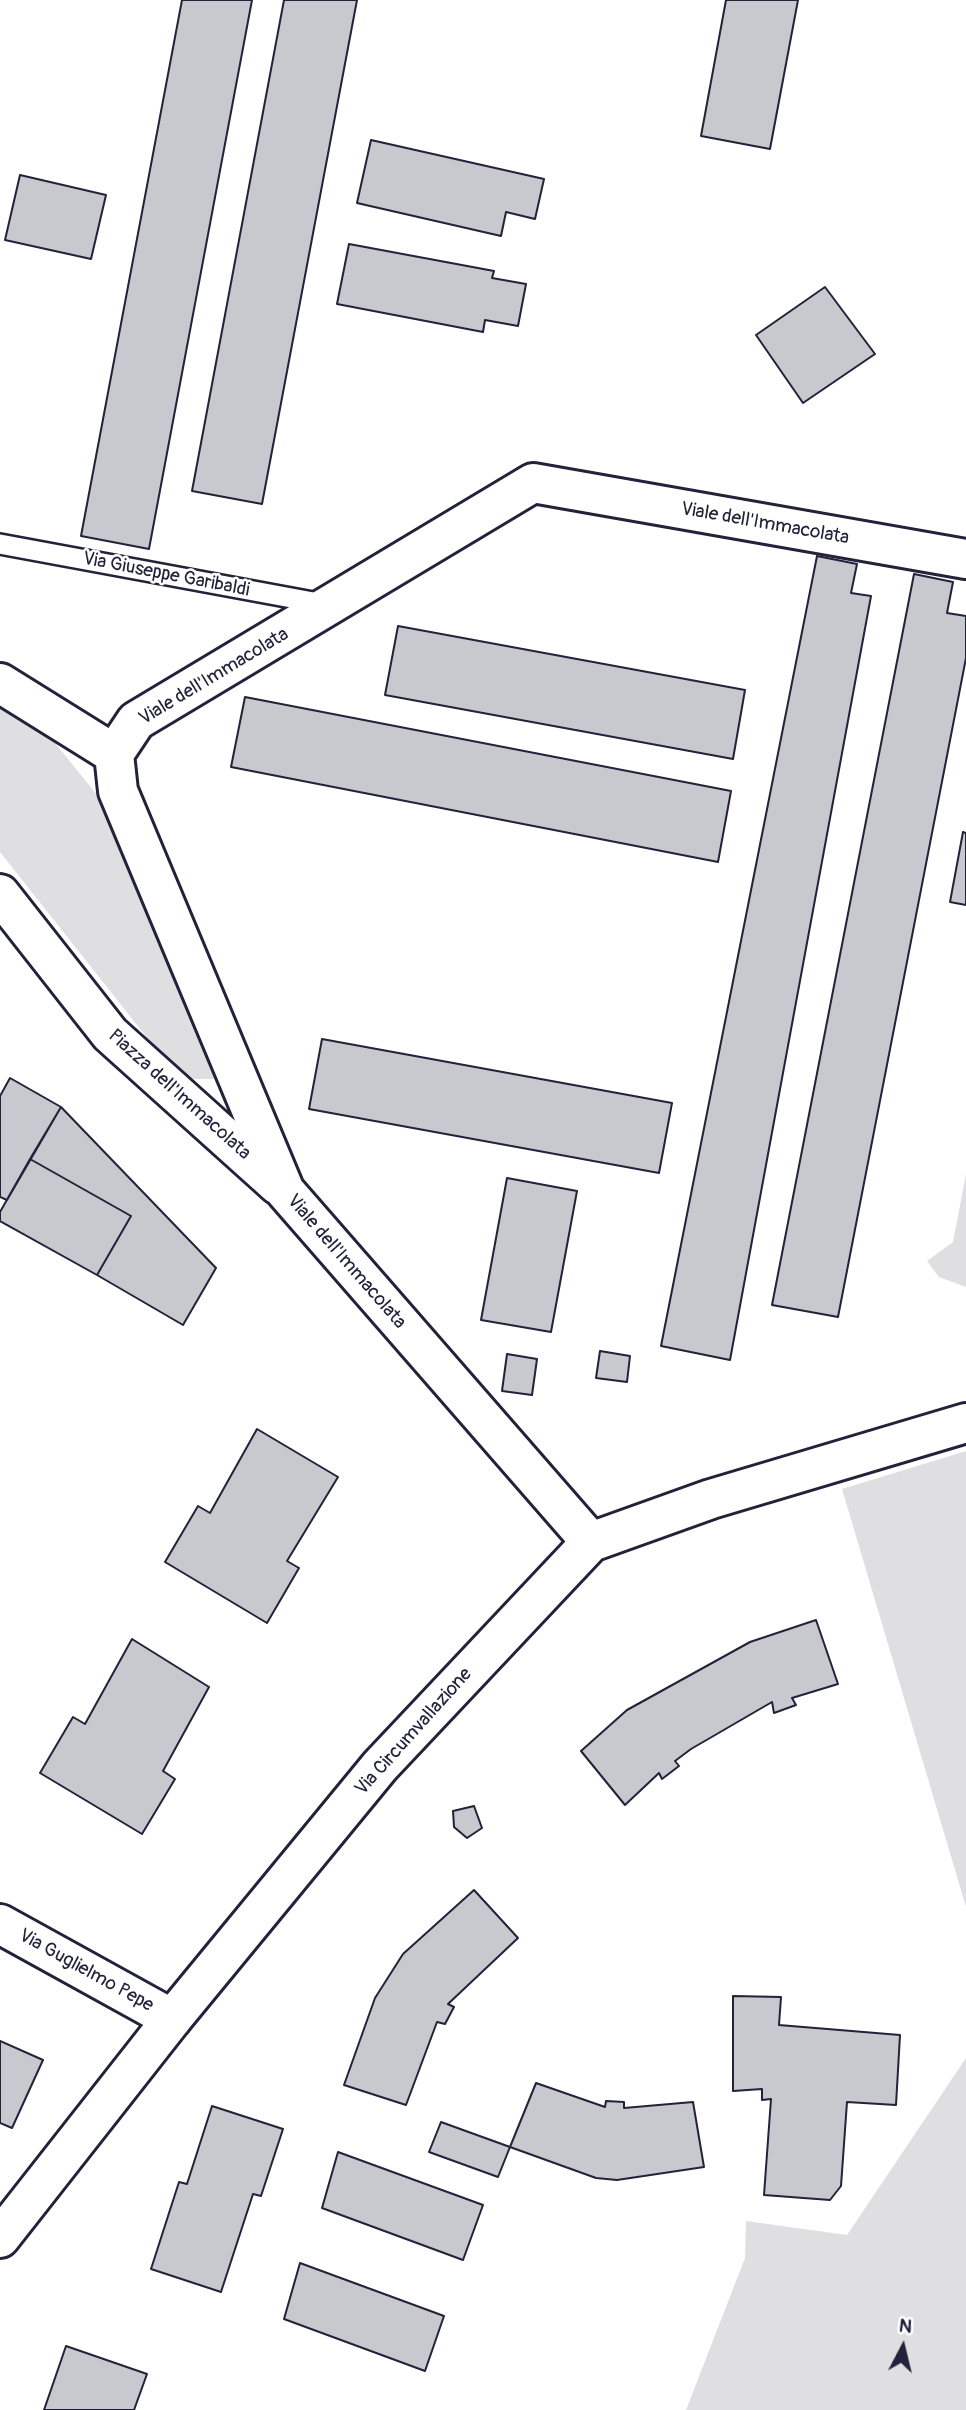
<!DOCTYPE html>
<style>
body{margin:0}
#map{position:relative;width:966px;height:2410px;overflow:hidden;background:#fff;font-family:Pangolin,sans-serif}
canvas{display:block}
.north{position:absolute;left:868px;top:2312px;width:70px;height:70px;-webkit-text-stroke:5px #fff;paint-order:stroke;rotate:7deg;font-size:19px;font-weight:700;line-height:28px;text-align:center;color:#22223b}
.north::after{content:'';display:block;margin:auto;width:24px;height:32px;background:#22223b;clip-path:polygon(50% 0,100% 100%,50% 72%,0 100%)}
</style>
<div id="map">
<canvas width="966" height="2410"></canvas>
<div class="north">N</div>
</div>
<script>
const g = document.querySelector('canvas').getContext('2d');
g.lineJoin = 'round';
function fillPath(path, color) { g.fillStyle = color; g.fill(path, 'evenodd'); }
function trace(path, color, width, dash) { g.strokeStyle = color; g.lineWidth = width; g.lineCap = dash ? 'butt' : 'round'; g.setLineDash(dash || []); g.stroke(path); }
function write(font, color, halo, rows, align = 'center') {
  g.font = font + ' Pangolin,sans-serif'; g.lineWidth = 5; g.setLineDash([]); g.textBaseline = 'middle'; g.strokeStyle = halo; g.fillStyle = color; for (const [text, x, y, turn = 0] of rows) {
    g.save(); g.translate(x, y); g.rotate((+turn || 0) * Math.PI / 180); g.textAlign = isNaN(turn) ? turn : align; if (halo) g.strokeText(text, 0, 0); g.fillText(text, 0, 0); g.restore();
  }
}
const green = new Path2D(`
 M 0,708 L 51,738 L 102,801 L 219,1079 L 188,1079 L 171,1068 L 0,852 Z
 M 966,1174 L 966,1287 L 939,1277 L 927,1261 L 953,1242 Z
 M 966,1451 L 966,1907 L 842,1489 Z
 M 966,2058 L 966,2410 L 686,2410 L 745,2258 L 746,2221 L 847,2235 Z`);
const building = new Path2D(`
 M 182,0 L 252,0 L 149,549 L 81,536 Z
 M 284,0 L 357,0 L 262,504 L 192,491 Z
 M 726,0 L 798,0 L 770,149 L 701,136 Z
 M 371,140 L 544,179 L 535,219 L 506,212 L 501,236 L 357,203 Z
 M 20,175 L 106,195 L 91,259 L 5,240 Z
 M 349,244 L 494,271 L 492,278 L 526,284 L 518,326 L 485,320 L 483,332 L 337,304 Z
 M 825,287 L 875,354 L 803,403 L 756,335 Z
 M 817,556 L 857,564 L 851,593 L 871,596 L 730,1360 L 661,1346 Z
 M 914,574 L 953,582 L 947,613 L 966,616 L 966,658 L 838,1317 L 772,1305 Z
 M 398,626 L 745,690 L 733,759 L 385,695 Z
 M 245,697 L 731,791 L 718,862 L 231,767 Z
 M 963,832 L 966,833 L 966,905 L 950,902 Z
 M 322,1039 L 672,1103 L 659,1173 L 309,1109 Z
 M 10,1078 L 61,1107 L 7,1200 L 0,1197 L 0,1096 Z
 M 61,1107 L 216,1268 L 183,1325 L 97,1275 L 131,1216 L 30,1159 Z
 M 30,1159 L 131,1216 L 97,1275 L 0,1221 L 0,1212 Z
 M 507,1178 L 577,1191 L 551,1332 L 481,1320 Z
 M 600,1351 L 630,1356 L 627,1382 L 596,1378 Z
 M 507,1354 L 537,1359 L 532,1395 L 502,1391 Z
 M 257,1429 L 338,1477 L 287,1561 L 299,1568 L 267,1623 L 165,1562 L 198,1506 L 210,1513 Z
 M 816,1620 L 838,1684 L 792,1698 L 796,1705 L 774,1713 L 772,1702 L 691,1749 L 675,1761 L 679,1766 L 662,1779 L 659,1773 L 625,1805 L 581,1751 L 627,1710 L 750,1642 Z
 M 132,1639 L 209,1687 L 163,1771 L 175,1779 L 142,1834 L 40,1773 L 73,1717 L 85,1724 Z
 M 474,1806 L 482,1828 L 467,1838 L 454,1827 L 453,1811 Z
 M 474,1890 L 518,1938 L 448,2004 L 454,2007 L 445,2024 L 437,2022 L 406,2105 L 344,2085 L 375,1998 L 403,1954 Z
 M 733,1996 L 781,1997 L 779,2025 L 900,2035 L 896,2105 L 847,2102 L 841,2186 L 830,2200 L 764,2195 L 771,2099 L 762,2100 L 762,2089 L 733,2091 Z
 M 0,2041 L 43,2060 L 12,2128 L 0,2123 Z
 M 536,2083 L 605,2107 L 606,2101 L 624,2102 L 624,2108 L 693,2102 L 704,2167 L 617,2180 L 596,2178 L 510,2147 Z
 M 212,2106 L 283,2129 L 261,2196 L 253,2194 L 221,2292 L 151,2269 L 179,2182 L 187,2184 Z
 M 441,2122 L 510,2147 L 498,2177 L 429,2152 Z
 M 338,2152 L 483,2205 L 463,2260 L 322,2208 Z
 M 300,2263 L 444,2316 L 425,2371 L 284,2319 Z
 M 66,2346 L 147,2374 L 134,2410 L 44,2410 Z`);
const lane = new Path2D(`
 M 0,544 L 324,604`);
const street = new Path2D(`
 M 0,683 L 114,754
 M 0,894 L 110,1034 L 278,1185
 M 591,1542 L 285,1191 L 118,791 L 114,754 L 136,721 L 533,483 L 966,559
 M 0,1924 L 172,2019`);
const secondary = new Path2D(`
 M 0,2238 L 172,2019 L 380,1766 L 591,1542 L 711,1499 L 966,1423`);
const streetNames = [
 ["Viale dell'Immacolata",765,524,10],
 ["Via Giuseppe Garibaldi",166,575,11],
 ["Viale dell'Immacolata",214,677,-31],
 ["Piazza dell'Immacolata",179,1095,42],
 ["Viale dell'Immacolata",346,1262,49],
 ["Via Circumvallazione",414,1732,-48],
 ["Via Guglielmo Pepe",86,1971,29]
];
fillPath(green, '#dfdfe2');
fillPath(building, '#c8c8cf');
trace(building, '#22223b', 2);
trace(lane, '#22223b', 24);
trace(street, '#22223b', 44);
trace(secondary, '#22223b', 44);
trace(lane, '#fff', 19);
trace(street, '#fff', 38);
trace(secondary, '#fff', 38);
write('19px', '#22223b', '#fff', streetNames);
</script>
